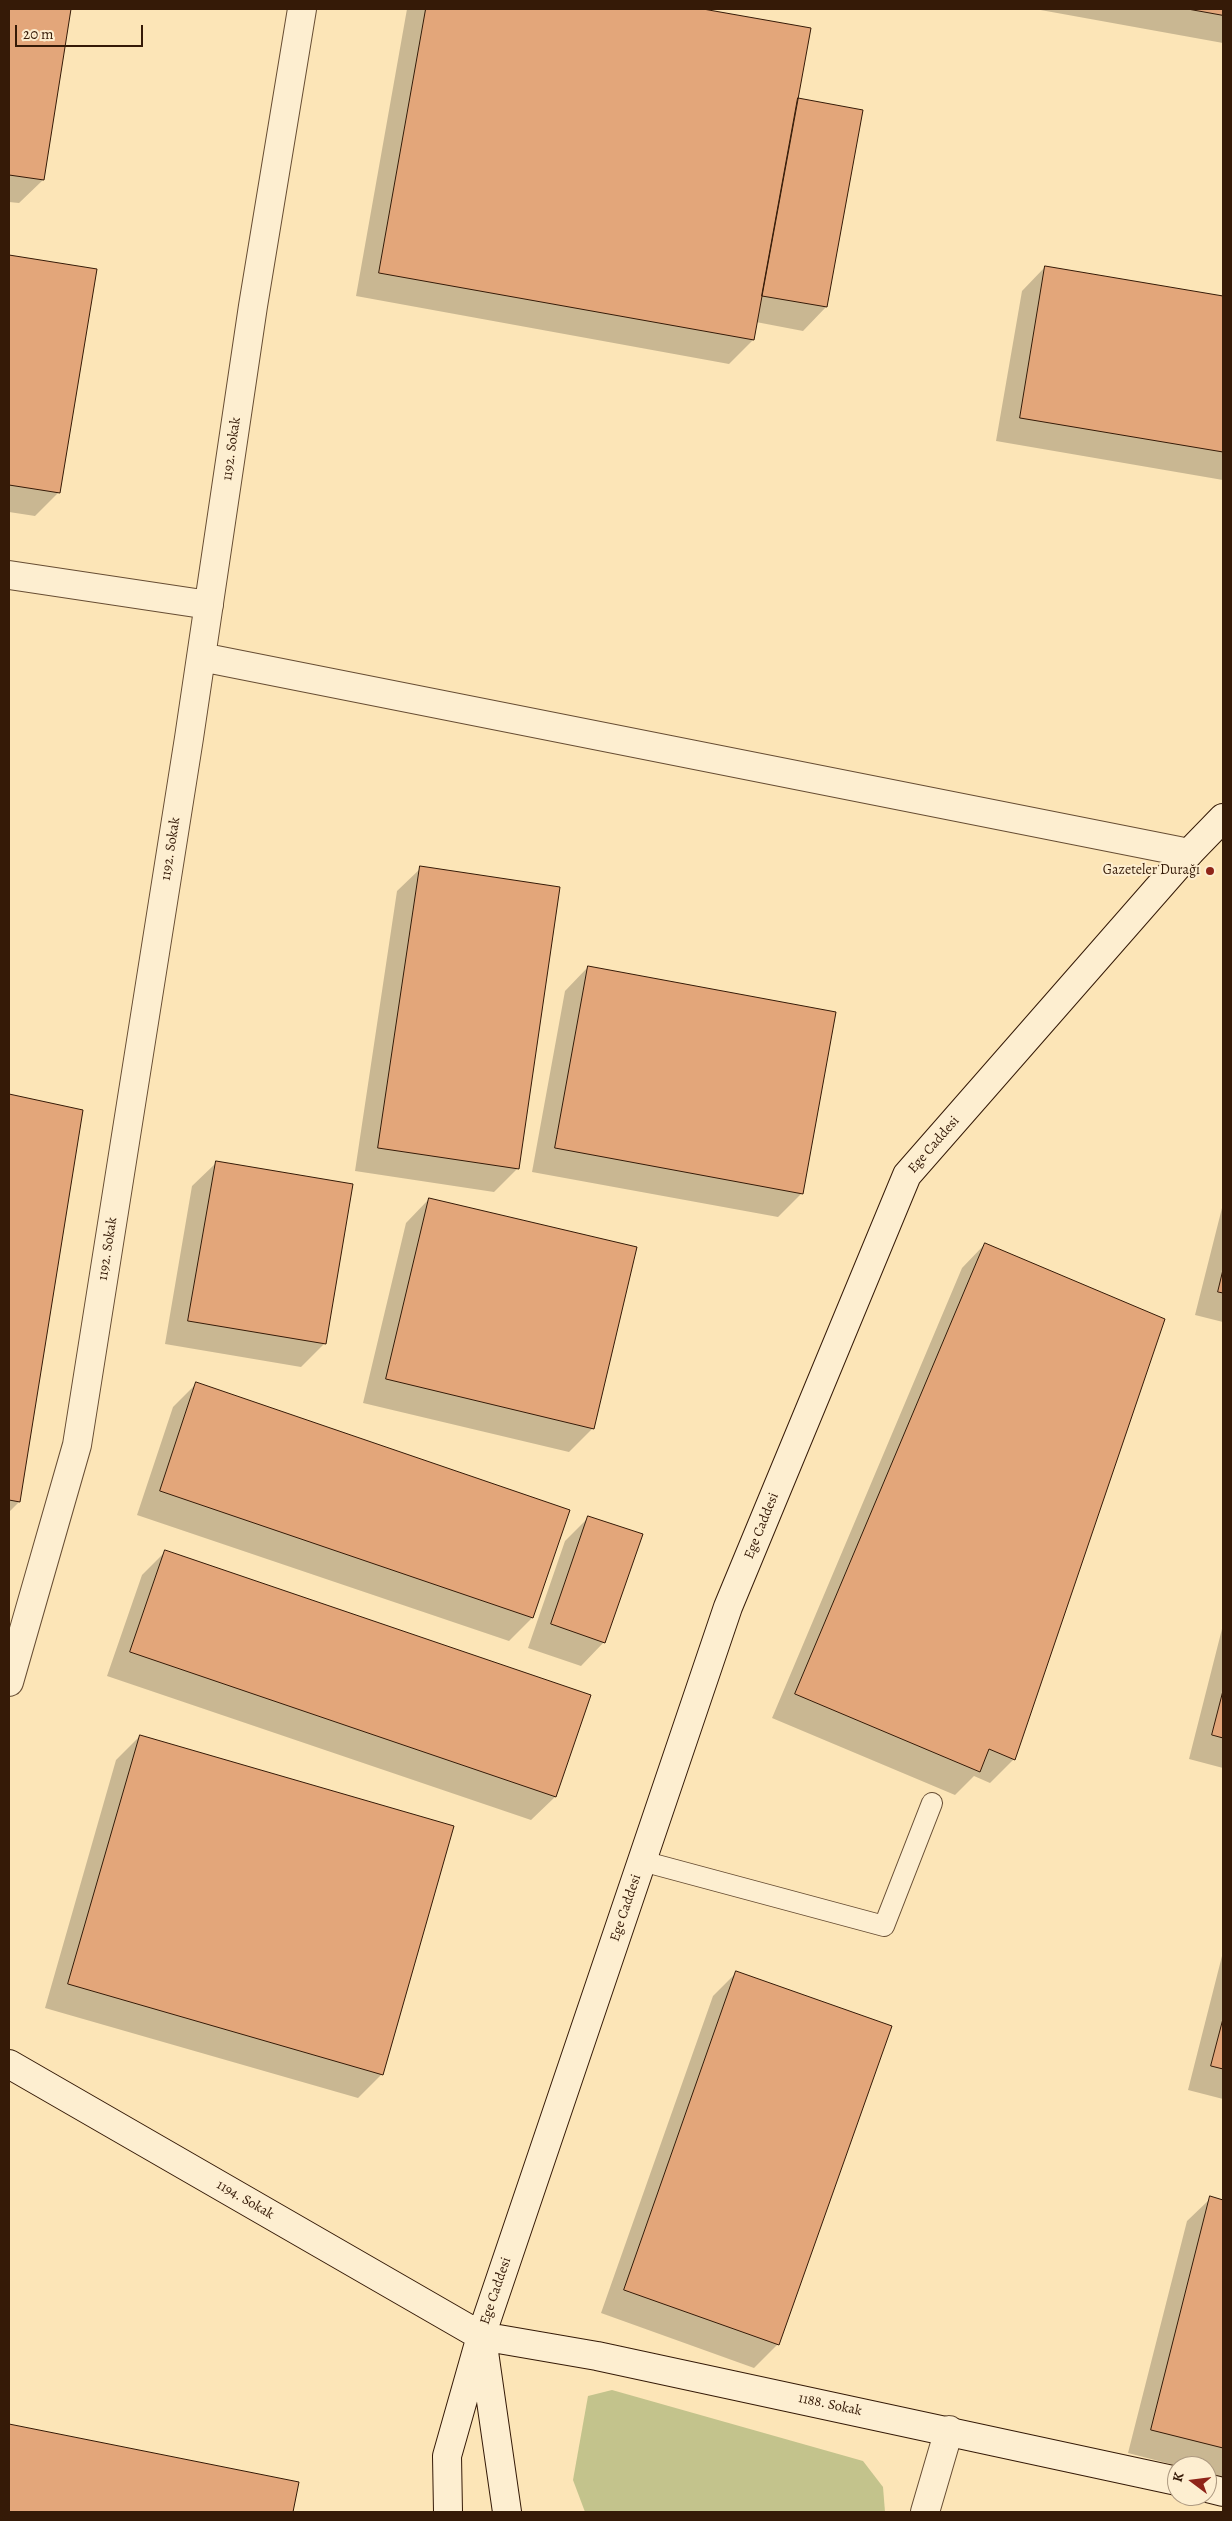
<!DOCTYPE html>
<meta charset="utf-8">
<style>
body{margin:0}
#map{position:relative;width:1232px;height:2521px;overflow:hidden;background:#fce5b7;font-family:Alegreya,serif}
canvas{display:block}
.frame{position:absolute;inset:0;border:10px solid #351a07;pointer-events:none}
.north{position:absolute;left:1167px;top:2456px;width:50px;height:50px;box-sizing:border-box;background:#fdeed0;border:1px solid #ad9980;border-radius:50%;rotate:285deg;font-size:14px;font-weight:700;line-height:20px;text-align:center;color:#351a07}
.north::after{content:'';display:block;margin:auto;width:18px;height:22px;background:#8f2418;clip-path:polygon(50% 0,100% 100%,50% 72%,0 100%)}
.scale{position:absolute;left:15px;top:25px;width:128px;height:22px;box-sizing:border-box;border:2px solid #351a07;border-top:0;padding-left:6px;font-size:15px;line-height:18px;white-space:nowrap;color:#351a07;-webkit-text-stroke:4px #fdeed0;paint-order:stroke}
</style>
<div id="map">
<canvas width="1232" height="2521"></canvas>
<div class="frame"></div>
<div class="north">K</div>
<div class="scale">20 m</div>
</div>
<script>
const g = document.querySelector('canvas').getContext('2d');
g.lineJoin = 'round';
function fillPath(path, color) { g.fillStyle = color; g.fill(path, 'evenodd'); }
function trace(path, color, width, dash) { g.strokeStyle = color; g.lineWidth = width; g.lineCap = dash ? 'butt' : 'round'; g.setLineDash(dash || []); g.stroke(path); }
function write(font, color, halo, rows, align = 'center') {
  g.font = font + ' Alegreya,serif'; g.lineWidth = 4; g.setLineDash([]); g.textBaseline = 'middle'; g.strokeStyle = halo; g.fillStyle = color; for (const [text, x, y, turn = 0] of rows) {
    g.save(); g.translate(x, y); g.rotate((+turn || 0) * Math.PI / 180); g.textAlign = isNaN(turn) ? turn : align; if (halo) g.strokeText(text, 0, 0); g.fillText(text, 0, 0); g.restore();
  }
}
const green = new Path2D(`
 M 612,2390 L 863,2461 L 883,2487 L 885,2512 L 585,2512 L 573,2480 L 588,2396 Z`);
const shadow = new Path2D(`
 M 9,9 L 70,9 L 43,180 L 19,203 L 9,202 Z
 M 407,9 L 695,9 L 809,29 L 797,99 L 826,307 L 803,331 L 756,322 L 753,340 L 729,364 L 356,296 Z
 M 1035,9 L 1223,9 L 1223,43 Z
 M 9,256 L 95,270 L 59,492 L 35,516 L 9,512 Z
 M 1045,267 L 1223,297 L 1223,480 L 996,441 L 1022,291 Z
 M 421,868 L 518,1168 L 494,1192 L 355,1171 L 397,891 Z
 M 588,967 L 802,1193 L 778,1217 L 532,1172 L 565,991 Z
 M 9,1095 L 81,1111 L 19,1502 L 9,1512 Z
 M 216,1163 L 325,1343 L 301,1367 L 165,1344 L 192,1186 Z
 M 429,1199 L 593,1428 L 569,1452 L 363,1403 L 406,1223 Z
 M 1223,1204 L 1223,1322 L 1195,1315 Z
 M 985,1244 L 1014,1759 L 990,1783 L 974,1776 L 955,1795 L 772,1718 L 962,1268 Z
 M 196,1384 L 532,1618 L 509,1641 L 137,1515 L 173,1407 Z
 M 589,1517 L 604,1642 L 581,1666 L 528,1648 L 565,1541 Z
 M 165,1552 L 555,1797 L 531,1820 L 107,1676 L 142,1575 Z
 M 1223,1625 L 1223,1768 L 1189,1759 Z
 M 140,1736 L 382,2074 L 358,2098 L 45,2008 L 116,1760 Z
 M 1223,1952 L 1223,2099 L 1188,2090 Z
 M 737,1972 L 778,2344 L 754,2368 L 601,2313 L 713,1996 Z
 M 1211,2198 L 1223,2201 L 1223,2478 L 1207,2473 L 1207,2466 L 1178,2466 L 1128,2453 L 1187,2221 Z
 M 9,2425 L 298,2483 L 292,2512 L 9,2512 Z`);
const building = new Path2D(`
 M 9,9 L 71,9 L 44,180 L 9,175 Z
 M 426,9 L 703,9 L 811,28 L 754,340 L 379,273 Z
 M 1188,9 L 1223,9 L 1223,15 Z
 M 798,98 L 863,110 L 827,307 L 762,296 Z
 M 9,255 L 97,269 L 60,493 L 9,485 Z
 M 1045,266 L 1223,296 L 1223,452 L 1020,418 Z
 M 420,866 L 560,887 L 519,1169 L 378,1148 Z
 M 588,966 L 836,1012 L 803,1194 L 555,1148 Z
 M 9,1094 L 83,1110 L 20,1502 L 9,1500 Z
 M 216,1161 L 353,1184 L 326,1344 L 188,1321 Z
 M 429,1198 L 637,1247 L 594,1429 L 386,1379 Z
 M 985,1243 L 1165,1319 L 1015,1760 L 989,1749 L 980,1772 L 795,1694 Z
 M 1223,1270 L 1223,1293 L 1218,1292 Z
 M 196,1382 L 570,1510 L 533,1618 L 160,1491 Z
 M 588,1516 L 643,1534 L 605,1643 L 551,1624 Z
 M 165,1550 L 591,1695 L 556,1797 L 130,1652 Z
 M 1223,1691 L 1223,1738 L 1212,1735 Z
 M 140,1735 L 454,1826 L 383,2075 L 68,1984 Z
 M 736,1971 L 892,2026 L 779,2345 L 624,2290 Z
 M 1223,2019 L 1223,2069 L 1211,2066 Z
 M 1210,2196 L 1223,2200 L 1223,2448 L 1151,2430 Z
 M 9,2424 L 299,2482 L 293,2512 L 9,2512 Z`);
const lane = new Path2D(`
 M 642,1861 L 884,1926 L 932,1803`);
const street = new Path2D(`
 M 9,575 L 209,605
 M 201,657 L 1189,853
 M 9,1682 L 77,1445 L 189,738 L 253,306 L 302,9
 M 925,2512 L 949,2430`);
const secondary = new Path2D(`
 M 9,2064 L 481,2336 L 597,2356 L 1177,2481
 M 483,2345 L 507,2512
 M 1207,2488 L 1223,2492
 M 448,2512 L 447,2456 L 481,2336 L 728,1607 L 907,1175 L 1189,853 L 1223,818`);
const markers = [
 [1210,871,5,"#8f2418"]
];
const streetNames = [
 ["1192. Sokak",232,449,-82],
 ["1192. Sokak",171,849,-81],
 ["Ege Caddesi",934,1145,-49],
 ["1192. Sokak",108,1249,-81],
 ["Ege Caddesi",762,1526,-68],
 ["Ege Caddesi",626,1908,-71],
 ["1194. Sokak",245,2200,30],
 ["Ege Caddesi",496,2291,-71],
 ["1188. Sokak",830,2405,12]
];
const poiNames = [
 ["Gazeteler Durağı",1200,871]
];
fillPath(green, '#c3c38c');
fillPath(shadow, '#0003');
fillPath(building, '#e3a67a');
trace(building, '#351a07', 1);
trace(lane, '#674d33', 22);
trace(street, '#674d33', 30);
trace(secondary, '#351a07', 30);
trace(lane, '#fdeed0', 20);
trace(street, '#fdeed0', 28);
trace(secondary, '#fdeed0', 28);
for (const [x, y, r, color] of markers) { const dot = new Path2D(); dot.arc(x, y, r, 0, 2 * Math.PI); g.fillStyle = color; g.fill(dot); trace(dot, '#fdeed0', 2); }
write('14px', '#351a07', '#fdeed0', streetNames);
write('14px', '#351a07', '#fdeed0', poiNames, 'right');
</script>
